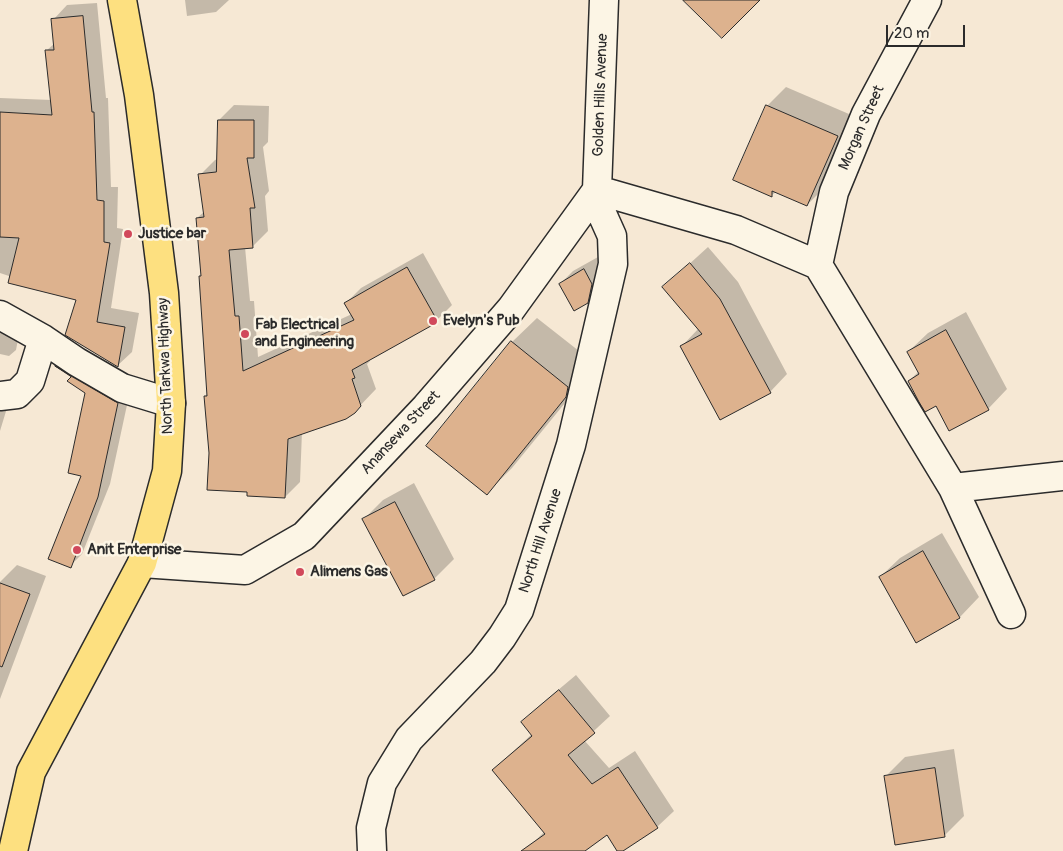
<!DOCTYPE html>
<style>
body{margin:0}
#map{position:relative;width:1063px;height:851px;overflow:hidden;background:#f6e8d4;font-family:Pangolin,sans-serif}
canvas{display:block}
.scale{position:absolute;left:886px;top:25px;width:79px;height:22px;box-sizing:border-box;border:2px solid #2b2b2b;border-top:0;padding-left:6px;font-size:15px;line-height:18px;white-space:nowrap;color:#2b2b2b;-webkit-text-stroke:4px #fcf5e5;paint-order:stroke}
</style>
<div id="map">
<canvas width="1063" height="851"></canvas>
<div class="scale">20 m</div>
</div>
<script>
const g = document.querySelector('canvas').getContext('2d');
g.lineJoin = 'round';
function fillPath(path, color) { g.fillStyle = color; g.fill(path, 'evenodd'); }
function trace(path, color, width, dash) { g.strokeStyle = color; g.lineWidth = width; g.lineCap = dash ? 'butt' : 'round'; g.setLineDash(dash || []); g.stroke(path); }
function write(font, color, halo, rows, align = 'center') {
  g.font = font + ' Pangolin,sans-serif'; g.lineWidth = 5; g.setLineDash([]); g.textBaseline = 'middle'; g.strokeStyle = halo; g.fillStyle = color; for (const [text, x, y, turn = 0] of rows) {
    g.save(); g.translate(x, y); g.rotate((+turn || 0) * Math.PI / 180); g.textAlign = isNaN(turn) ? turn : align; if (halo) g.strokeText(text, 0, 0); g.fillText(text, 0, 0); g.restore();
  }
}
const shadow = new Path2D(`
 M 185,0 L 229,0 L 216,12 L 187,16 Z
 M 97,3 L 106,98 L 108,98 L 111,187 L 118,187 L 117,228 L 123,229 L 111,308 L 139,313 L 132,352 L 117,366 L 78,299 L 0,273 L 0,98 L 52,100 L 46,51 L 55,43 L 53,20 L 67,5 Z
 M 786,87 L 856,117 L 826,186 L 807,205 L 776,192 L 772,195 L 735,179 L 767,106 Z
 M 234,105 L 269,106 L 268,142 L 263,147 L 269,191 L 265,196 L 268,231 L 253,246 L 245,247 L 250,301 L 254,301 L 258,357 L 352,314 L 346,303 L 361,288 L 423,253 L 452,305 L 437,320 L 369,359 L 370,361 L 367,364 L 376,389 L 354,412 L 302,432 L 300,482 L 285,497 L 248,491 L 211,453 L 205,396 L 208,393 L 200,277 L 202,274 L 197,218 L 205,211 L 200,175 L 215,160 L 218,159 L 219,120 Z
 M 708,247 L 738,282 L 787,374 L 770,392 L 682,346 L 699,328 L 664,287 Z
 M 598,257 L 605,270 L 601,288 L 587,302 L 560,284 L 573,271 Z
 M 966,312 L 1007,389 L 988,409 L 936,404 L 909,381 L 919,371 L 908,352 L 928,333 Z
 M 537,318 L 593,362 L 591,371 L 512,468 L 487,493 L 512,342 Z
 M 0,324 L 19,334 L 16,350 L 9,356 L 0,354 Z
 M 68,356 L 130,391 L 110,484 L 82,554 L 70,566 L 82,475 L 86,392 L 72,376 L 57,367 Z
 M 0,391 L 10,398 L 0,431 Z
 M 414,483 L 454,559 L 434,579 L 404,595 L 364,519 L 383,500 Z
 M 942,533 L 979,597 L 960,617 L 917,641 L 880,577 L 900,558 Z
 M 17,565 L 46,576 L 0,699 L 0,582 Z
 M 576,675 L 610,716 L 584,740 L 609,768 L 635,751 L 674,811 L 657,827 L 621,851 L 608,834 L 583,851 L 537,851 L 532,844 L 545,831 L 493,770 L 532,734 L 522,722 L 539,706 Z
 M 954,749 L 964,816 L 945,835 L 886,776 L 905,757 Z`);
const building = new Path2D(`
 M 683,0 L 760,0 L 722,38 Z
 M 83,16 L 92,112 L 94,112 L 97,200 L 104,201 L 104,242 L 110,243 L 97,322 L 125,327 L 118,367 L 65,335 L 76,300 L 8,283 L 19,238 L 0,237 L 0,112 L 52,115 L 45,50 L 54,50 L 51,19 Z
 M 766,105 L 838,136 L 807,206 L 772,191 L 772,197 L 733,180 Z
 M 218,120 L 254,120 L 254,158 L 247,158 L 255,208 L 250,208 L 253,248 L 229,250 L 235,316 L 239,316 L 243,371 L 354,320 L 344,303 L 407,267 L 438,322 L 352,370 L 355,378 L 352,379 L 361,406 L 355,413 L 346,419 L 288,439 L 285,498 L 247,496 L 247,492 L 207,490 L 209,453 L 204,396 L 207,396 L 199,276 L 201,276 L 196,218 L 204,217 L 198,174 L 216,172 Z
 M 690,263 L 720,299 L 771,393 L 720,420 L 680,346 L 702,334 L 662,287 Z
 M 584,269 L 592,284 L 588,303 L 574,311 L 559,284 Z
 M 946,330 L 989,410 L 949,431 L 936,406 L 925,412 L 919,402 L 908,381 L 919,374 L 907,352 Z
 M 511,341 L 568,387 L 566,397 L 487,495 L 426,446 Z
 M 55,366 L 118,403 L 98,497 L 71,568 L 48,559 L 81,476 L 68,473 L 85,393 L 67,381 L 71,377 Z
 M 395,502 L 435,580 L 403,596 L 362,519 Z
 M 923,551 L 960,618 L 916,643 L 879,577 Z
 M 0,583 L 30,594 L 2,667 L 0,666 Z
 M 559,690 L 595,733 L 568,755 L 592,784 L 618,767 L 658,828 L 623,851 L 617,851 L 607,835 L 585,851 L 521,851 L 545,834 L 492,770 L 532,736 L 521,722 Z
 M 935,768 L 945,837 L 895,845 L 884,776 Z`);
const minor = new Path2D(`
 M 597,190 L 736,230 L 818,265 L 953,488 L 1063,476
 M 818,265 L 834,192 L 866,114 L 927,0
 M 0,315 L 43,339 L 77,362 L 122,388 L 171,403
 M 0,396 L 17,394 L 30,381 L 43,339
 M 953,488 L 1011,614
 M 142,563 L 245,570 L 304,536 L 426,407 L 511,309 L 597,190
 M 372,851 L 371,828 L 382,783 L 409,739 L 483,662 L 502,637 L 519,610 L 571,445 L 613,264 L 612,236 L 599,207 L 597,190 L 604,0`);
const major = new Path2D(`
 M 13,851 L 31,772 L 142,563 L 167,471 L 171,403 L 164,293 L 139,95 L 122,0`);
const markers = [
 [128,234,5,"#d1495b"],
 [433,321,5,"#d1495b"],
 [245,334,5,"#d1495b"],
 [77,550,5,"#d1495b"],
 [300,572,5,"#d1495b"]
];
const streetNames = [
 ["Golden Hills Avenue",601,95,-88],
 ["Morgan Street",862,128,-66],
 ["North Tarkwa Highway",166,366,-92],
 ["Anansewa Street",401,433,-47],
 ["North Hill Avenue",541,541,-72]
];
const poiNames = [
 ["Justice bar",138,234],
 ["Evelyn's Pub",443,321],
 ["Fab Electrical",255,325],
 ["and Engineering",255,342],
 ["Anit Enterprise",87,550],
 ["Alimens Gas",310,572]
];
fillPath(shadow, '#0003');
fillPath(building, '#ddb28e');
trace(building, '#2b2b2b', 1);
trace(minor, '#2b2b2b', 31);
trace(major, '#2b2b2b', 31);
trace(minor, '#fcf5e5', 28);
trace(major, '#fde080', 28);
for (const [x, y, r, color] of markers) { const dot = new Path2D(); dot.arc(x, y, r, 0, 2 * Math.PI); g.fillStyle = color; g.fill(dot); trace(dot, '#fcf5e5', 2); }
write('15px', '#2b2b2b', '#fcf5e5', streetNames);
write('bold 15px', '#2b2b2b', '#fcf5e5', poiNames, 'left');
</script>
